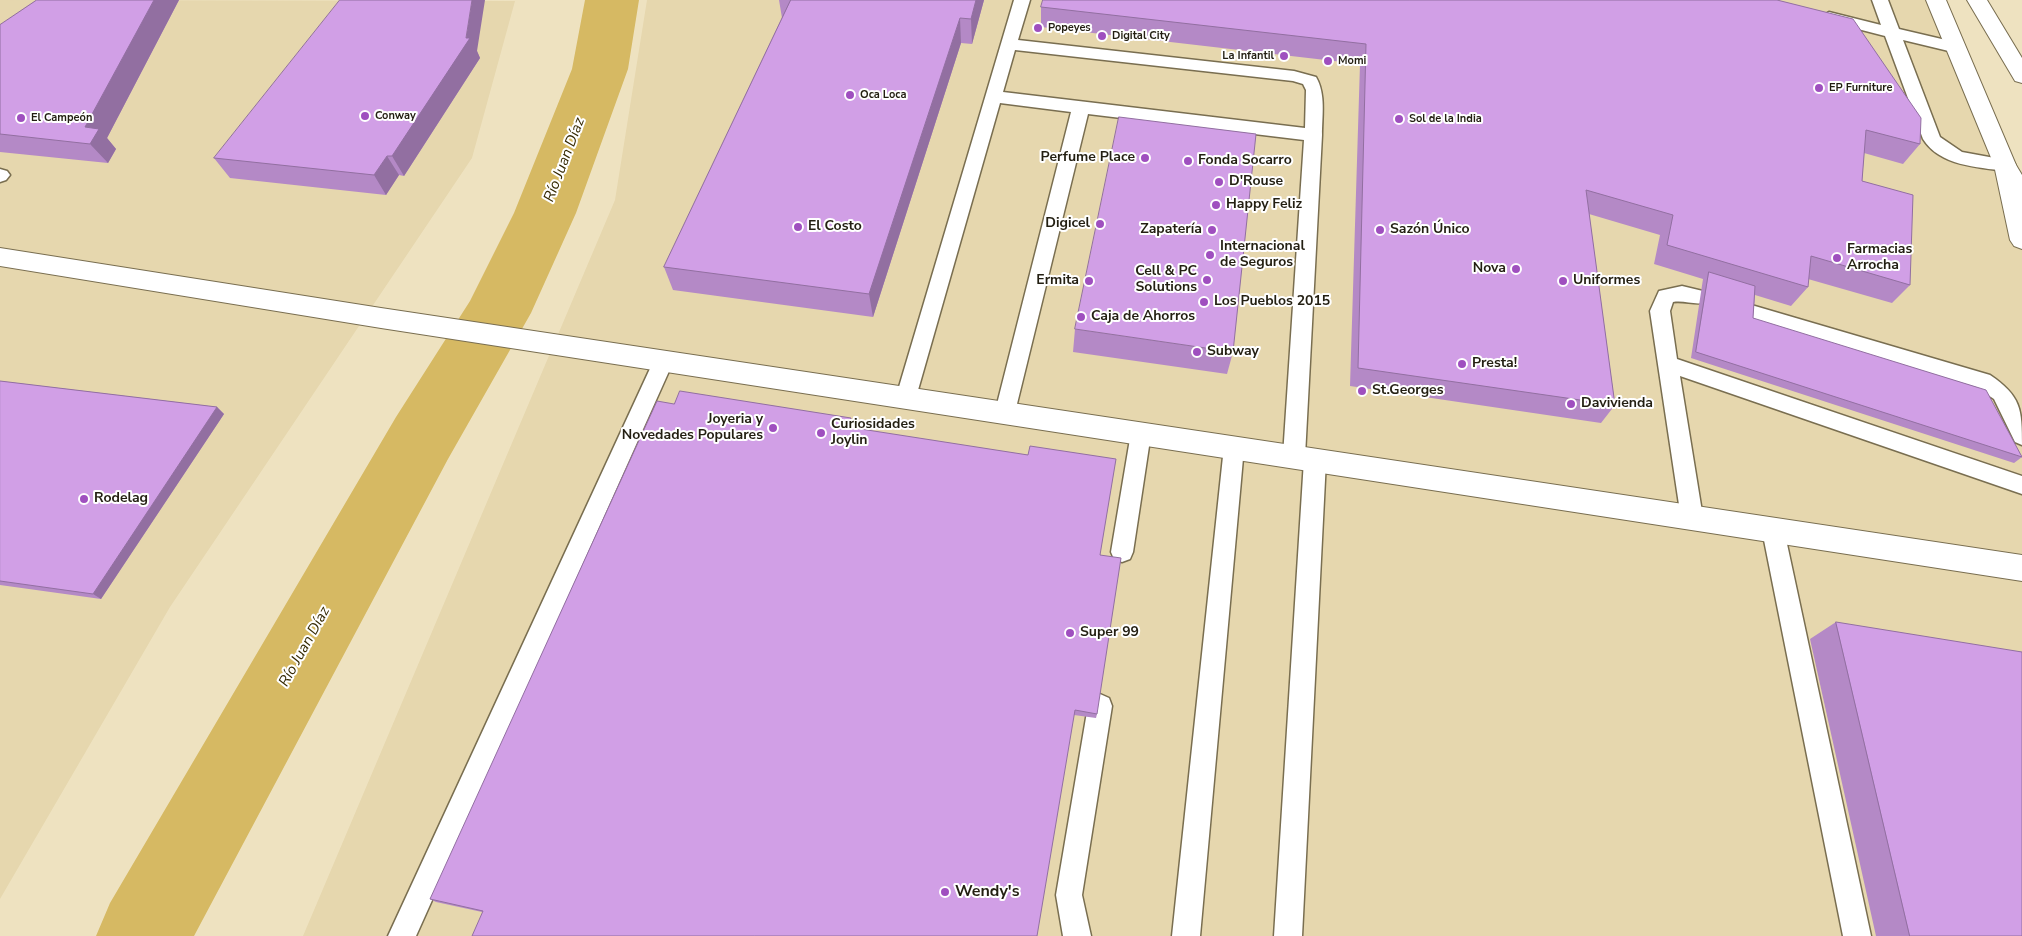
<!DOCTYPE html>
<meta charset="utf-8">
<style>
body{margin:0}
canvas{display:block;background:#eee2c0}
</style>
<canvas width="2022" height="936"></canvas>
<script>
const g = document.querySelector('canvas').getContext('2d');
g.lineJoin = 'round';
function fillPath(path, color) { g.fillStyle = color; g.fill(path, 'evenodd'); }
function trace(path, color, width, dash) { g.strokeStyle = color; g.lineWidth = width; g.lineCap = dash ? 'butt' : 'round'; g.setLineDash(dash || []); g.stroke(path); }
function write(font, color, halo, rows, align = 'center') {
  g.font = font + ' "Nunito Sans",sans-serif'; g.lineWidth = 4; g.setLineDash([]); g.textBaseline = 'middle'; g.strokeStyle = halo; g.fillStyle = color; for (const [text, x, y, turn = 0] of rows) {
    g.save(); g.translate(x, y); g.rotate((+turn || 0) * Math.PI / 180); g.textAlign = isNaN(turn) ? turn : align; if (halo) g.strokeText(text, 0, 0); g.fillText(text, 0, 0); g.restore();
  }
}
const built = new Path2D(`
 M 0,0 L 515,1 L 472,158 L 170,607 L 0,899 Z
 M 647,0 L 1933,0 L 2022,201 L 2022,936 L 303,936 L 615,200 Z`);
const river = new Path2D(`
 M 585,0 L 639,0 L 628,69 L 576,213 L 531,313 L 448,459 L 194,936 L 96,936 L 110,903 L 396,417 L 470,301 L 514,213 L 572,69 Z`);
const service = new Path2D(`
 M 1014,0 L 1030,0 L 1018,40 L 1294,71 L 1316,77 C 1326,94 1322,116 1322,135 L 1305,456 L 1301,462 L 1294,465 L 1287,462 L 1283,456 L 1304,140 L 1088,114 L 1015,412 L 1012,418 L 1005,420 L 998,418 L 995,412 L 1071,112 L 1000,103 L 916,397 L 913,403 L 906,405 L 899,403 L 896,397 ZM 1015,50 L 1293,81 L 1303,84 L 1306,90 L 1305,128 L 1003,92 Z
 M 1872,0 L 1888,0 L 1899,29 L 1963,44 L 1965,48 L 1963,52 L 1957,53 L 1903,40 L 1940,137 L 1962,152 L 2011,161 L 2014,165 L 2011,169 L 2005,171 C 1977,167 1940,166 1923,139 L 1885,36 L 1823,20 L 1821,17 L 1829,12 L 1881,25 Z
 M 0,169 L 7,171 L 10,175 L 6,180 L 0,182 Z
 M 1682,286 L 1707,292 L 1710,297 L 1707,302 C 1696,306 1685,300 1673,302 L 1670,311 L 1677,359 L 2022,476 L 2022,494 L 1680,376 L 1703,518 L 1700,525 L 1692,527 L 1684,525 L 1681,518 L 1650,311 L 1659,291 Z
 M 1748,304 L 1990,375 C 2021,396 2022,409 2022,445 L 2015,442 L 1994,399 L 1976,387 L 1741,316 L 1738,311 L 1741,306 Z
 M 664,352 L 671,354 L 674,360 L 416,936 L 388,936 L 654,360 L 657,354 Z
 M 1141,424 L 1148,427 L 1151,433 L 1133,552 L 1130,559 L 1122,562 L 1114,559 L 1111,552 L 1131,433 L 1134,427 Z
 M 1234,438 L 1241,441 L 1244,447 L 1200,936 L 1172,936 L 1224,447 L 1227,441 Z
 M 1315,451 L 1322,454 L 1326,460 L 1302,936 L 1274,936 L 1304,460 L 1308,454 Z
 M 1773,520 L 1781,523 L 1784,530 L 1871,936 L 1843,936 L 1762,530 L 1765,523 Z
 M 1100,694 L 1109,698 L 1112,706 L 1082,895 L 1091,936 L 1063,936 L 1056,895 L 1088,706 L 1091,698 Z`);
const minor = new Path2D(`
 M 0,248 L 381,308 L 2022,555 L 2022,581 L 381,328 L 0,266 Z`);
const tertiary = new Path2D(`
 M 1926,0 L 1946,0 L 2016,165 L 2022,192 L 2022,249 L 2014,246 L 2010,240 L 1994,165 Z`);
const primary = new Path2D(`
 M 1967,0 L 1987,0 L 2022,58 L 2022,83 L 2015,81 Z
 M 2005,157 L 2013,160 L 2022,175 L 2022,202 L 2014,200 L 1994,165 L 1997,160 Z`);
const wall = new Path2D(`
 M 37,0 L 179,0 L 107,138 L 116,149 L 108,163 L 0,152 L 0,25 Z
 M 779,0 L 984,0 L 972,44 L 961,43 L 873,317 L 673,290 L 664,267 L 782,18 Z
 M 1777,0 L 1920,144 L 1903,164 L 1864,153 L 1862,181 L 1910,285 L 1892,303 L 1808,279 L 1808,287 L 1791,306 L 1755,295 L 1753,318 L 2022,456 L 2022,457 L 2014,463 L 1691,358 L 1703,279 L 1654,264 L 1660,235 L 1589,214 L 1615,405 L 1601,423 L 1350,386 L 1360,64 L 1041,27 L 1041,7 Z
 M 477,51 L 480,58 L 404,176 L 399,175 L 386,195 L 230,178 L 214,158 Z
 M 1075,329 L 1233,352 L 1227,374 L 1073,352 Z
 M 0,381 L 217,407 L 224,414 L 101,599 L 0,585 Z
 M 852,424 L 851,427 L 1100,555 L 1097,714 L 1096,718 L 1074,715 L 482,912 L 436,902 L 430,899 Z
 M 1836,622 L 2022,936 L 1876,936 L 1810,639 Z`);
const shadedWall = new Path2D(`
 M 154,0 L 179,0 L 107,138 L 116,149 L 108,163 L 90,144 L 85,127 Z
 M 472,0 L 485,0 L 477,51 L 480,58 L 404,176 L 392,156 L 466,38 Z
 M 976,0 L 984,0 L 972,44 L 971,19 Z
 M 960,18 L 961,43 L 873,317 L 869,294 Z
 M 387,156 L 399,175 L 386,195 L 374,175 Z
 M 217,407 L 224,414 L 101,599 L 93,594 Z
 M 851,418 L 852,424 L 850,433 L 848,427 Z`);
const building = new Path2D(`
 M 37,0 L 154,0 L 85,127 L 99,129 L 90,144 L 0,134 L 0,25 Z
 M 340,0 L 472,0 L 466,38 L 470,38 L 392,156 L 387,156 L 374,175 L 214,158 Z
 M 791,0 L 976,0 L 971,19 L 960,18 L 869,294 L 664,267 Z
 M 1043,0 L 1777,0 L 1853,19 L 1921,118 L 1920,144 L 1866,130 L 1862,181 L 1913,195 L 1910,285 L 1811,256 L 1808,287 L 1667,245 L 1673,215 L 1586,190 L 1615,405 L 1358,368 L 1366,44 L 1041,7 Z
 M 1119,117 L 1256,134 L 1233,352 L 1075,329 Z
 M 1709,272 L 1755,286 L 1753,318 L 1986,390 L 2022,457 L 1696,352 Z
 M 0,381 L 217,407 L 93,594 L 0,581 Z
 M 680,391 L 851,418 L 848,427 L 1028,455 L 1030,446 L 1116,459 L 1100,555 L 1121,558 L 1097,714 L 1075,710 L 1037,936 L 472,936 L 483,911 L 430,899 L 657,401 L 674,404 Z
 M 1836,622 L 2022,652 L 2022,936 L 1910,936 Z`);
const markers = [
 [1038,28,5,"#9f4fbf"],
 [1102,36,5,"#9f4fbf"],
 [1284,56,5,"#9f4fbf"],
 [1328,61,5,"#9f4fbf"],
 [1819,88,5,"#9f4fbf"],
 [850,95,5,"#9f4fbf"],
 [365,116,5,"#9f4fbf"],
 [21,118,5,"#9f4fbf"],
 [1399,119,5,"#9f4fbf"],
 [1145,158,5,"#9f4fbf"],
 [1188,161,5,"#9f4fbf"],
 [1219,182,5,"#9f4fbf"],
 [1216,205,5,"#9f4fbf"],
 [1100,224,5,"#9f4fbf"],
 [798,227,5,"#9f4fbf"],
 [1212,230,5,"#9f4fbf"],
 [1380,230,5,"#9f4fbf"],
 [1210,255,5,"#9f4fbf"],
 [1837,258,5,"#9f4fbf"],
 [1516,269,5,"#9f4fbf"],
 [1207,280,5,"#9f4fbf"],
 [1089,281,5,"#9f4fbf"],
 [1563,281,5,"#9f4fbf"],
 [1204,302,5,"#9f4fbf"],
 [1081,317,5,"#9f4fbf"],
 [1197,352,5,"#9f4fbf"],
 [1462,364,5,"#9f4fbf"],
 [1362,391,5,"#9f4fbf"],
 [1571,404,5,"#9f4fbf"],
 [773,428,5,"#9f4fbf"],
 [821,433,5,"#9f4fbf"],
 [84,499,5,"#9f4fbf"],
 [1070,633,5,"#9f4fbf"],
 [945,892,5,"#9f4fbf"]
];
const farPoinames = [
 ["Popeyes",1048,28],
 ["Digital City",1112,36],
 ["La Infantil",1274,56,"right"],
 ["Momi",1338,61],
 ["EP Furniture",1829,88],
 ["Oca Loca",860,95],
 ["Conway",375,116],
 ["El Campeón",31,118],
 ["Sol de la India",1409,119]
];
const poiNames = [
 ["Perfume Place",1135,158,"right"],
 ["Fonda Socarro",1198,161],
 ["D'Rouse",1229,182],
 ["Happy Feliz",1226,205],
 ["Digicel",1090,224,"right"],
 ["El Costo",808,227],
 ["Zapatería",1202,230,"right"],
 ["Sazón Único",1390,230],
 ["Internacional",1220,247],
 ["de Seguros",1220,263],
 ["Farmacias",1847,250],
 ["Arrocha",1847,266],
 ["Nova",1506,269,"right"],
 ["Cell & PC",1197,272,"right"],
 ["Solutions",1197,288,"right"],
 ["Ermita",1079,281,"right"],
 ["Uniformes",1573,281],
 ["Los Pueblos 2015",1214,302],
 ["Caja de Ahorros",1091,317],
 ["Subway",1207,352],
 ["Presta!",1472,364],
 ["St.Georges",1372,391],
 ["Davivienda",1581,404],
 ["Joyeria y",763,420,"right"],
 ["Novedades Populares",763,436,"right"],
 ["Curiosidades",831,425],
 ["Joylin",831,441],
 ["Rodelag",94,499],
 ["Super 99",1080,633]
];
const waterNames = [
 ["Río Juan Díaz",565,160,-69],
 ["Río Juan Díaz",305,647,-61]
];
const nearPoinames = [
 ["Wendy's",955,892]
];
fillPath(built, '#e6d7ae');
fillPath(river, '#d6b963');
trace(service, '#796e50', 3);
trace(minor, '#796e50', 2);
trace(tertiary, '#796e50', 2);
trace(primary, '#796e50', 2);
fillPath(service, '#fff');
fillPath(minor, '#fff');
fillPath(tertiary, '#fff');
fillPath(primary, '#fff');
fillPath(wall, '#b489c6');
fillPath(shadedWall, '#926fa1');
fillPath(building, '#d19fe6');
trace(building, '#926fa1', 1);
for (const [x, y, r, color] of markers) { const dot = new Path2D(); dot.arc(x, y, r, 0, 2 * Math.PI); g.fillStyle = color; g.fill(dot); trace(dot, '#fff', 2); }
write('bold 11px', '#231f12', '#fff', farPoinames, 'left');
write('bold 14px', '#231f12', '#fff', poiNames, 'left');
write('italic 15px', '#342801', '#fff', waterNames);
write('bold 16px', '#231f12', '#fff', nearPoinames, 'left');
</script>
